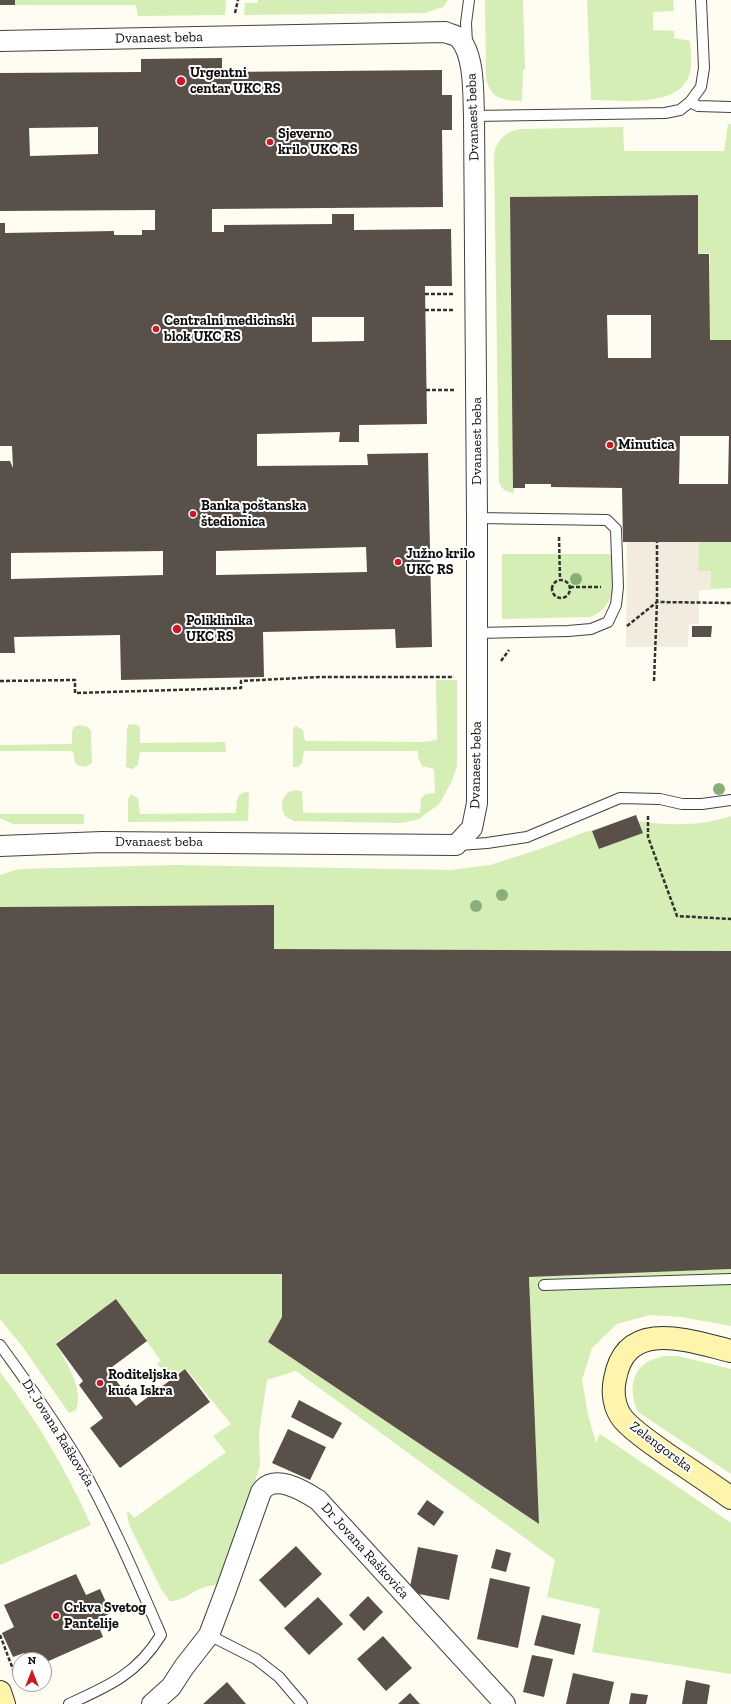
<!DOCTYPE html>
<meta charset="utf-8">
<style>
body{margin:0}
#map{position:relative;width:731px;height:1704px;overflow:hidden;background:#fffcf1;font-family:"Zilla Slab",serif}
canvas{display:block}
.north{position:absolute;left:12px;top:1652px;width:40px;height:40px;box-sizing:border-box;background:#fff;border:1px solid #9f9f9f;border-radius:50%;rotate:0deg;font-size:11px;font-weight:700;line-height:16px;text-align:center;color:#0f0f0f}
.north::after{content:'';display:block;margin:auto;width:14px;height:18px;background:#ce1824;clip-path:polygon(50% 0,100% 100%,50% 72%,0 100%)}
</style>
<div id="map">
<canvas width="731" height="1704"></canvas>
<div class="north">N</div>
</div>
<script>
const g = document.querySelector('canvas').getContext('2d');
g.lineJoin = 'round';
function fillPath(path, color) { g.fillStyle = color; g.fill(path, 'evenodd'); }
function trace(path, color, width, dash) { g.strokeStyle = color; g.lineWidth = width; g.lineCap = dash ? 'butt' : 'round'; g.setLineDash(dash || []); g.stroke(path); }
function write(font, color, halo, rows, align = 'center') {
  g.font = font + ' "Zilla Slab",serif'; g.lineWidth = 4; g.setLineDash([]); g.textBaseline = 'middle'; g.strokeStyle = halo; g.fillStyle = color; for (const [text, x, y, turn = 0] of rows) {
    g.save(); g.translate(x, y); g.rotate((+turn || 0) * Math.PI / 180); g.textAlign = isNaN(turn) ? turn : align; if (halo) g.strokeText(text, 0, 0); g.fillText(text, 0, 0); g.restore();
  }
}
const green = new Path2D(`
 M 15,0 L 226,0 L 225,15 L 138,16 L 136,5 L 15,5 Z
 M 258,0 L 448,0 L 443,7 L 424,13 L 244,15 L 245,3 L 258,3 Z
 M 485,0 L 523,0 L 525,69 L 523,70 L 522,101 C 502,100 490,99 486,77 Z
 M 587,0 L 673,0 L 674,11 L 653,12 L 653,30 L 674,31 L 674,38 L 690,41 C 691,52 693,68 688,78 C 675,108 618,100 591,100 Z
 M 728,124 L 731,124 L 731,340 L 710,340 L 710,253 L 698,254 L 698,195 L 510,197 L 514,493 C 505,492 502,489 499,482 L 494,156 C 496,140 506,131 521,129 L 623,127 L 624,151 L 724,151 Z
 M 699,542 L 731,542 L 731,588 L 711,589 L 711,571 L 698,571 Z
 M 502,554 L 612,554 C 612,579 619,606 590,617 L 502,619 Z
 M 436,680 L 457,680 L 457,766 L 451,783 L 439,804 L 419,819 L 402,823 L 294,821 L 285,816 C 280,808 281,794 292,791 C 295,790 299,791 302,791 L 303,813 L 420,813 L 421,798 L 426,794 L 435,793 L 434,769 L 422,766 L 418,757 L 418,751 L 304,751 L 302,763 L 298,767 L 293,767 L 293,729 L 296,726 L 303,730 L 305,741 L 422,742 L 437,740 Z
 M 129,724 L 138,725 L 140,727 L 140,743 L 225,742 L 226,752 L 140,752 L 138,765 L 132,769 L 126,767 L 127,728 Z
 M 79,725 L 88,727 L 91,731 L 92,763 C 87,767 80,768 75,763 L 73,751 L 0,751 L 0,745 L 72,744 L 72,732 L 74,727 Z
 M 248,792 L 249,794 L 248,821 L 128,822 L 128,799 L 131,794 L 138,798 L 140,814 L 236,813 C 237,804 235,792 248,792 Z
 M 0,814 L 84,814 L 84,824 L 13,824 L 0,818 Z
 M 731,816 L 731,951 L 274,949 L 274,905 L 0,907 L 0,875 L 19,869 L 176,865 L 450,870 L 490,865 L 540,849 L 588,831 L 592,831 L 600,849 L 643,833 L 639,821 C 668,826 702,826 731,816 Z
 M 731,1269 L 731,1326 L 681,1317 L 650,1315 L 617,1324 L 592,1348 L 582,1380 L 588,1415 L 596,1443 L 600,1434 L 731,1523 L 731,1674 L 592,1652 L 600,1609 L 547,1597 L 555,1560 L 296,1371 L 267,1380 L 259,1433 L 260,1465 L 236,1543 L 220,1586 C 198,1582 189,1601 170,1601 L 161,1589 L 129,1525 L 127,1513 L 128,1511 L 134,1518 L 226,1452 L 213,1436 L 231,1424 L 186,1369 L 169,1377 L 157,1364 L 161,1361 L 116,1299 L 56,1343 C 66,1363 84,1387 76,1410 L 69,1413 L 22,1346 L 0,1319 L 0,1274 L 282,1274 L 282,1317 L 268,1342 L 539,1524 L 529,1277 Z
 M 664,1356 L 678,1356 L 731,1369 L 731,1474 L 638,1412 C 630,1394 629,1372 649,1361 C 653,1359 659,1358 664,1356 Z
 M 0,1372 C 36,1419 67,1471 91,1525 L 0,1565 Z`);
const plaza = new Path2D(`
 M 627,542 L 699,542 L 698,571 L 711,571 L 711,589 L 710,590 L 699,590 L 699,624 L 689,624 L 688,647 L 626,647 Z`);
const building = new Path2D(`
 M 0,0 L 15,0 L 15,5 L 0,5 Z
 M 222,58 L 222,72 L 442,70 L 442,95 L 452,95 L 452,130 L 442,130 L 443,207 L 212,209 L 212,232 L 224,232 L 224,225 L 332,224 L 332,214 L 354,214 L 354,230 L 451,229 L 452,286 L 425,286 L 427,424 L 359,425 L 359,442 L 339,442 L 340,432 L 257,434 L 257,466 L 368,465 L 367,454 L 428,453 L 432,647 L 396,648 L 395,629 L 263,632 L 264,677 L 121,680 L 120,635 L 14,637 L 15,653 L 0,653 L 0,461 L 10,461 L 13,468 L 12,446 L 0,446 L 0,223 L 5,223 L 5,233 L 114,231 L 114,235 L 142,235 L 142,230 L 155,230 L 155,210 L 0,211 L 0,73 L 141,72 L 141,59 ZM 98,127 L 98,154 L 30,156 L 29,128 ZM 312,317 L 364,317 L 364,341 L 312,342 ZM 366,547 L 367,572 L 216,575 L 216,551 ZM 163,551 L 163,575 L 11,579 L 11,553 Z
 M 698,195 L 698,254 L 709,254 L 710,340 L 731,340 L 731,542 L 623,542 L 622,488 L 551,487 L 551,484 L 525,484 L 525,488 L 513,488 L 510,197 ZM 607,315 L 651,315 L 651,358 L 608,358 ZM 680,436 L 729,436 L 728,484 L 679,484 Z
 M 692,626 L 712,626 L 711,637 L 692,637 Z
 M 636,815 L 643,833 L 599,849 L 592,831 Z
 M 274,905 L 274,949 L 731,951 L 731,1269 L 529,1277 L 539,1524 L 268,1342 L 282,1317 L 282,1274 L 0,1274 L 0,907 Z
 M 116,1299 L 147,1341 L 108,1370 L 136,1406 L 185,1369 L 210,1402 L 120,1468 L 90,1428 L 103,1418 L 79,1385 L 83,1381 L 56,1344 Z
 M 299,1400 L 342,1423 L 333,1439 L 291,1417 Z
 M 288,1429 L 326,1447 L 310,1480 L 272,1463 Z
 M 427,1500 L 444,1512 L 434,1526 L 417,1514 Z
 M 296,1546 L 322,1574 L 285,1608 L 259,1580 Z
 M 418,1547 L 458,1555 L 449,1600 L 409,1592 Z
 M 496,1549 L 511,1553 L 506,1572 L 491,1568 Z
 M 76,1574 L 86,1595 L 100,1589 L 111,1613 L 96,1620 L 103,1637 L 44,1663 L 44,1660 L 27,1660 L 24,1653 L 13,1657 L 2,1633 L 14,1627 L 4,1605 Z
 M 490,1578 L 530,1587 L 518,1648 L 477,1639 Z
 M 368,1596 L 383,1612 L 364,1631 L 349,1615 Z
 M 318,1597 L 343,1624 L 309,1655 L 284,1628 Z
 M 542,1615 L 581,1624 L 574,1655 L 534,1645 Z
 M 383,1636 L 412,1668 L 386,1691 L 357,1659 Z
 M 532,1655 L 553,1659 L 544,1697 L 523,1692 Z
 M 573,1673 L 614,1682 L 609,1704 L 566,1704 Z
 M 686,1680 L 710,1685 L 707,1704 L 682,1704 Z
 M 227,1682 L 246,1704 L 203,1704 Z
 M 410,1693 L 420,1704 L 398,1704 Z
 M 631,1693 L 648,1695 L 646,1704 L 629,1704 Z`);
const path = new Path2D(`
 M 235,13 L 238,0
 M 425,294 L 453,294
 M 425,310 L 453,310
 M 426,390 L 454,390
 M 559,537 L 560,580
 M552 589a9 9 0 1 1 18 0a9 9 0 1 1-18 0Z
 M 570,587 L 601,587
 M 627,626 L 657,602 L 731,603
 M 501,661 L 509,650
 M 0,681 L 75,680 L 75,693 L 241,688 L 241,681 L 319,677 L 454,677
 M 654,681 L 657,602 L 657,542
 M 648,816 L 648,837 L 677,916 L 731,919
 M 0,1635 L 14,1672`);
const lane = new Path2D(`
 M 467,44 L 466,23 L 469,0
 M 690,102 L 698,106 L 731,107
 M 474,116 L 665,113 L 680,110 L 690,102 L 701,87 L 704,68 L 701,0
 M 477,633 L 568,631 L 591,629 L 608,622 L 616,605 L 618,587 L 616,529 L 607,520 L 477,518
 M 459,845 L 487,843 L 527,837 L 620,798 L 660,799 L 682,804 L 702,804 L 731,800
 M 544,1285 L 731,1279
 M 0,1345 C 27,1382 54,1420 78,1460 C 110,1516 136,1577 161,1635 C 137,1674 109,1686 69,1704
 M 209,1635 L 256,1659 L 279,1677 L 302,1704`);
const street = new Path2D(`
 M 0,41 L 445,32 C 449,34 456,35 459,38 C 475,55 473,94 474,116 L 477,518 L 477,803 L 472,828 L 456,845 L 102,842 L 0,846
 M 152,1704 L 171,1687 L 184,1667 L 209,1635 L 226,1590 L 261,1492 C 273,1472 304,1491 318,1500 L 505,1704`);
const secondary = new Path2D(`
 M 731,1351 C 689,1341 626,1317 615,1379 C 612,1392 614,1408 623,1419 C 635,1433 653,1444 668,1455 C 689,1469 710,1483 731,1498
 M 0,1692 L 4,1704`);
const trees = [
 [576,579],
 [719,789],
 [502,895],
 [476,906]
];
const markers = [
 [181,81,5,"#ce1824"],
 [270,142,4,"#ce1824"],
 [156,329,4,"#ce1824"],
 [610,445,4,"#ce1824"],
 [193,514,4,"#ce1824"],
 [398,562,4,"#ce1824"],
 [177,629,5,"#ce1824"],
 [100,1383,4,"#ce1824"],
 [56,1616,4,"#ce1824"]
];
const streetNames = [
 ["Dvanaest beba",159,38,-1],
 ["Dvanaest beba",473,117,-92],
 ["Dvanaest beba",477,441,-90],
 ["Dvanaest beba",476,765,-89],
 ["Dvanaest beba",159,842],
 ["Dr Jovana Raškovića",58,1433,58],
 ["Zelengorska",661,1447,37],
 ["Dr Jovana Raškovića",365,1551,48]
];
const poiNames = [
 ["Urgentni",190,73],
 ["centar UKC RS",190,89],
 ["Sjeverno",278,134],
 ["krilo UKC RS",278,150],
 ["Centralni medicinski",164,321],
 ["blok UKC RS",164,337],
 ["Minutica",618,445],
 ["Banka poštanska",201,506],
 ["štedionica",201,522],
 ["Južno krilo",406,554],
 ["UKC RS",406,570],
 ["Poliklinika",186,621],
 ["UKC RS",186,637],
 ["Roditeljska",108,1375],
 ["kuća Iskra",108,1391],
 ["Crkva Svetog",64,1608],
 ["Pantelije",64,1624]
];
fillPath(green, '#d4eeb6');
fillPath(plaza, '#f1ecde');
fillPath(building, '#59504a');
trace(lane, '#424242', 12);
trace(street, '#424242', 22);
trace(secondary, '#313131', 24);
trace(path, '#313131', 2.5, [4, 2]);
trace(lane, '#fff', 10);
trace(street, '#fff', 20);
trace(secondary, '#fff4ac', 22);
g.fillStyle = '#8aae7a';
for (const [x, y] of trees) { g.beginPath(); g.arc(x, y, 6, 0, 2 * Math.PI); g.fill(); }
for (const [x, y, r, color] of markers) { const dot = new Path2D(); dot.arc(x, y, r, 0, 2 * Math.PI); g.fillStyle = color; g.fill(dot); trace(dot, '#fff', 1.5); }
write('14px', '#0f0f0f', '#fff', streetNames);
write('bold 14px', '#0f0f0f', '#fff', poiNames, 'left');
</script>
